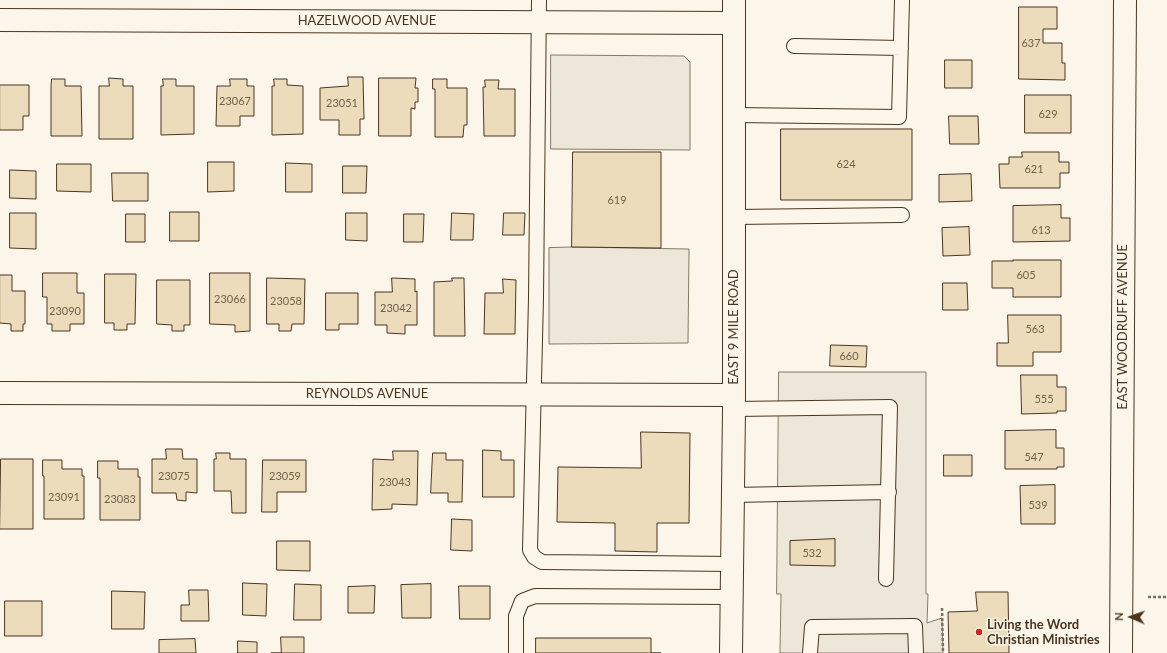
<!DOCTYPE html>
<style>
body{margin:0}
#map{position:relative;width:1167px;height:653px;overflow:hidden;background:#fbf6e9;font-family:Lato,sans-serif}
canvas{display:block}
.north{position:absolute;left:1111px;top:597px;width:40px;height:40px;-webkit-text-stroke:3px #fbf6e9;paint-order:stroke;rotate:272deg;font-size:11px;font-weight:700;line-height:16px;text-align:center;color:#4a3520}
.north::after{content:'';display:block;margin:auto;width:14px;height:18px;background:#4a3520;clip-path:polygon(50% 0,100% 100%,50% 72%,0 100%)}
</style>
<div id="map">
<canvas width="1167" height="653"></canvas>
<div class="north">N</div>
</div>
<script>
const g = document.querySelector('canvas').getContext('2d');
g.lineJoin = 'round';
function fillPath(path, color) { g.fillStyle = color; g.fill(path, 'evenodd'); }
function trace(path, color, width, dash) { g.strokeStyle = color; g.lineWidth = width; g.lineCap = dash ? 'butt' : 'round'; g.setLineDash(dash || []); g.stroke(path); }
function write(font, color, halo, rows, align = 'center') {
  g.font = font + ' Lato,sans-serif'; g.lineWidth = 3; g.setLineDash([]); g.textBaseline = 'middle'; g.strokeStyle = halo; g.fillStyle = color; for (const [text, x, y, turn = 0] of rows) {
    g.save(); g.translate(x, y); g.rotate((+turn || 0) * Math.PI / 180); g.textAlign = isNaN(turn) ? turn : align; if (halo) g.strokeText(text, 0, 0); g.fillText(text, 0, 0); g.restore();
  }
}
const parking = new Path2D(`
 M 551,55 L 684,56 L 690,62 L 690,150 L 551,149 Z
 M 572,247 L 689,249 L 688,343 L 549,344 L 549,248 Z
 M 779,372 L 926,372 L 926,594 L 928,594 L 927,623 L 942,618 L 943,653 L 780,653 L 781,594 L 777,594 Z`);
const building = new Path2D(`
 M 1019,7 L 1057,7 L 1057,29 L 1043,29 L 1043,43 L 1062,43 L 1062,63 L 1065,63 L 1065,80 L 1019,79 Z
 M 945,60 L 972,60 L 972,88 L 945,88 Z
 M 348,77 L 363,77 L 364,119 L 360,119 L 360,135 L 339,135 L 339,120 L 320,120 L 320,88 L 348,86 Z
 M 109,78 L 123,79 L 123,86 L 133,86 L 133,139 L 99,139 L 99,86 L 109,86 Z
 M 379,78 L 416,78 L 415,88 L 418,88 L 418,102 L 415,102 L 415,109 L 411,108 L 411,136 L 379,136 Z
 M 52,79 L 65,79 L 65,86 L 81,86 L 82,136 L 51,136 L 51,86 Z
 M 163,79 L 176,79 L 176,86 L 194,86 L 194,134 L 161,135 L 161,86 L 163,86 Z
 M 230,79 L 247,79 L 247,86 L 254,86 L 254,116 L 240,116 L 240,126 L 216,126 L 217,86 L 230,86 Z
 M 274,79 L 287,79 L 287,85 L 303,86 L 303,134 L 272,135 L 272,86 L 274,86 Z
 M 433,79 L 447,79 L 447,88 L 467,88 L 467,125 L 464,125 L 463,137 L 435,137 L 435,89 L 433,89 Z
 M 485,80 L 499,80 L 498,89 L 515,89 L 515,136 L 484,136 L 483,87 L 485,87 Z
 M 0,85 L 29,85 L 29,116 L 23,116 L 23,130 L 0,130 Z
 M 1025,95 L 1071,95 L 1071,133 L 1025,133 Z
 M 949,116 L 978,116 L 979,144 L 950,144 Z
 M 781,129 L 912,129 L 912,200 L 781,200 Z
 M 573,152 L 661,152 L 661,248 L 572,247 Z
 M 1022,152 L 1059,152 L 1059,162 L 1069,162 L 1069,173 L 1060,173 L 1060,188 L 1000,188 L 999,164 L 1009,164 L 1009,157 L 1022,157 Z
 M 208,162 L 234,162 L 234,191 L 208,192 Z
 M 286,163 L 312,164 L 312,192 L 286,192 Z
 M 57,164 L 91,164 L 91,192 L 57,191 Z
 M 343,166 L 367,166 L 366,193 L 343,193 Z
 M 10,170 L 36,171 L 36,199 L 10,198 Z
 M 112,173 L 148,173 L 148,201 L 113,201 Z
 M 971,174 L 972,201 L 939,202 L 939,175 Z
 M 1061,205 L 1061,218 L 1070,218 L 1070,241 L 1013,242 L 1013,206 Z
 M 170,212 L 199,212 L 199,241 L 170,241 Z
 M 10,213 L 36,213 L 36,249 L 10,248 Z
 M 346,213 L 367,213 L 367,241 L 346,240 Z
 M 452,213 L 474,214 L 473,240 L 451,240 Z
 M 504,213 L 525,213 L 524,235 L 503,235 Z
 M 126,214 L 145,214 L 145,242 L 126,242 Z
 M 404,214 L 424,214 L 423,242 L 404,242 Z
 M 969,227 L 970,255 L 943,256 L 942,228 Z
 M 1013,260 L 1061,260 L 1061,297 L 1013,297 L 1013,288 L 992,288 L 992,261 L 1013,261 Z
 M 43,273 L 77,273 L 77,293 L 84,293 L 84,324 L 70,324 L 70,331 L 52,331 L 52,324 L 47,324 L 47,297 L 43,297 Z
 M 210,273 L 250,273 L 250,331 L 235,332 L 235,325 L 210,324 Z
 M 105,274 L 136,274 L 135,324 L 127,324 L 127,330 L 114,330 L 114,323 L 105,323 Z
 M 0,275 L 12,275 L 12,291 L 25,291 L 25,324 L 23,324 L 23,331 L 11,331 L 11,324 L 0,323 Z
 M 267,278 L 305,279 L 304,324 L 292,324 L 291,331 L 279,331 L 279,324 L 267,324 Z
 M 392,278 L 415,279 L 415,292 L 417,291 L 417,325 L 405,325 L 405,334 L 387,333 L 387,325 L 375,325 L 375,292 L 392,292 Z
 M 452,278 L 464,278 L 465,336 L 434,336 L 434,282 L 452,281 Z
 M 503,279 L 516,280 L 515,334 L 484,334 L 485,293 L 503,293 Z
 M 157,280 L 190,280 L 190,325 L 184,325 L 184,331 L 172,331 L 172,325 L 157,324 Z
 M 943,283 L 967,283 L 968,310 L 943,310 Z
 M 326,293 L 358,293 L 358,324 L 339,324 L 339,330 L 326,330 Z
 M 1008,315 L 1061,315 L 1061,352 L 1033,352 L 1033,366 L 997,366 L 997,343 L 1008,343 Z
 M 831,345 L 867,346 L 866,367 L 830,366 Z
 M 1021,375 L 1057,375 L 1057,387 L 1066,387 L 1066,411 L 1057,411 L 1057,413 L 1022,414 Z
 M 1056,430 L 1056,448 L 1064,448 L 1064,467 L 1057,467 L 1057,469 L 1005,469 L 1005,431 Z
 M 641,432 L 690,433 L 689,523 L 657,523 L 657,552 L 615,551 L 615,523 L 557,522 L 558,467 L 641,468 Z
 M 166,449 L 182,449 L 183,459 L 197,459 L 197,493 L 186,492 L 186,501 L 177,500 L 176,493 L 152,493 L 152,459 L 166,459 Z
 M 483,450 L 501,451 L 501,460 L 514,460 L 514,497 L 483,497 Z
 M 393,451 L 418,451 L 417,505 L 392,504 L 392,509 L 372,510 L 373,459 L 393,460 Z
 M 216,453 L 230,453 L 230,459 L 246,459 L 246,513 L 232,513 L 231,491 L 214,491 L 214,459 L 216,459 Z
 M 433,453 L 446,453 L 446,460 L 463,460 L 462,502 L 448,502 L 448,493 L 431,493 Z
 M 944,455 L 972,455 L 972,476 L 944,476 Z
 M 1,459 L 33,459 L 33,529 L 0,529 Z
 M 43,460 L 62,460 L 62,469 L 82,469 L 82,476 L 84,476 L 84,519 L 44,519 L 44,476 L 43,476 Z
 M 263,460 L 306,460 L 306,492 L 277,492 L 277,512 L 262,512 Z
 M 98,461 L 118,461 L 118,469 L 138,469 L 138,477 L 140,477 L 140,520 L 100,520 L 100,478 L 98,478 Z
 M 1055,485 L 1055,524 L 1021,524 L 1020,486 Z
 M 452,519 L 472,520 L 472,551 L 451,550 Z
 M 835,539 L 835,566 L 790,565 L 790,541 Z
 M 277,541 L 310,541 L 310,571 L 277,570 Z
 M 243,583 L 267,584 L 266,616 L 243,615 Z
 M 295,584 L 321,585 L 321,620 L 294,620 Z
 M 431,584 L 431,618 L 402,618 L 401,585 Z
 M 375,586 L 374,613 L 348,613 L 348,587 Z
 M 459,586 L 490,586 L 490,619 L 460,619 Z
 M 189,590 L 208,590 L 209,621 L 181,621 L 181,605 L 189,605 Z
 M 112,591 L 145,592 L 144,629 L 112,629 Z
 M 976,592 L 1008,592 L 1009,653 L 949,653 L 948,612 L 977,611 Z
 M 5,601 L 42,601 L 42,636 L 5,636 Z
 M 281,637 L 304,637 L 304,653 L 271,653 L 281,653 Z
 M 536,638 L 651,638 L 651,653 L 661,653 L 536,653 Z
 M 195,639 L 196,653 L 159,653 L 159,640 Z
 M 238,641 L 257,642 L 257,653 L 238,653 Z`);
const path = new Path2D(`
 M 1148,597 L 1167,597
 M 942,608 L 943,653`);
const lane = new Path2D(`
 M 539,0 L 536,298 L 530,550 L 534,557 L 542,562 L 732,564
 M 794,46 L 901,48
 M 734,115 L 899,117 L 902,0
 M 734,217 L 902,215
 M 734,409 L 890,407 L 886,579
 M 732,495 L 889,492
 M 516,653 L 516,616 L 522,601 L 535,596 L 731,597
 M 810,653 L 812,627 L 915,626 L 916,653`);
const street = new Path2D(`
 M 0,20 L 734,23
 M 0,393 L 734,395
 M 1121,653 L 1125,0`);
const secondary = new Path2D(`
 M 731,653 L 734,409 L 734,0`);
const markers = [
 [979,632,4,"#c62828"]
];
const numberNames = [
 ["637",1031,43],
 ["23067",235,101],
 ["23051",342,103],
 ["629",1048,114],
 ["624",846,164],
 ["621",1034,169],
 ["619",617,200],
 ["613",1041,230],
 ["605",1026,275],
 ["23066",230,299],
 ["23058",286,301],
 ["23042",396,308],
 ["23090",65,311],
 ["563",1035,329],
 ["660",849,356],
 ["555",1044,399],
 ["547",1034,457],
 ["23075",174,476],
 ["23059",285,476],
 ["23043",395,482],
 ["23091",64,497],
 ["23083",120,499],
 ["539",1038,505],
 ["532",812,553]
];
const streetNames = [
 ["HAZELWOOD AVENUE",367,21],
 ["EAST 9 MILE ROAD",734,327,-90],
 ["EAST WOODRUFF AVENUE",1123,327,-90],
 ["REYNOLDS AVENUE",367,394]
];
const poiNames = [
 ["Living the Word",987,625],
 ["Christian Ministries",987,640]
];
fillPath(parking, '#ede7d9');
trace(parking, '#887966', 1);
fillPath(building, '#ecdcbc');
trace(building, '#4a3520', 1);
trace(lane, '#4a3520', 16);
trace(street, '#4a3520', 24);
trace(secondary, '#4a3520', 24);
trace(path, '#7f6f5c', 2.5, [3, 2]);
trace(lane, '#fbf6e9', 14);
trace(street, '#fbf6e9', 22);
trace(secondary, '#fbf6e9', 22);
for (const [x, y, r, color] of markers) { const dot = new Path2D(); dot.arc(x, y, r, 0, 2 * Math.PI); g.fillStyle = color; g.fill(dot); trace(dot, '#fbf6e9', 1.5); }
write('11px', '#725f47', null, numberNames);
write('13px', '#4a3520', '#fbf6e9', streetNames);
write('bold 13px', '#4a3520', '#fbf6e9', poiNames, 'left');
</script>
